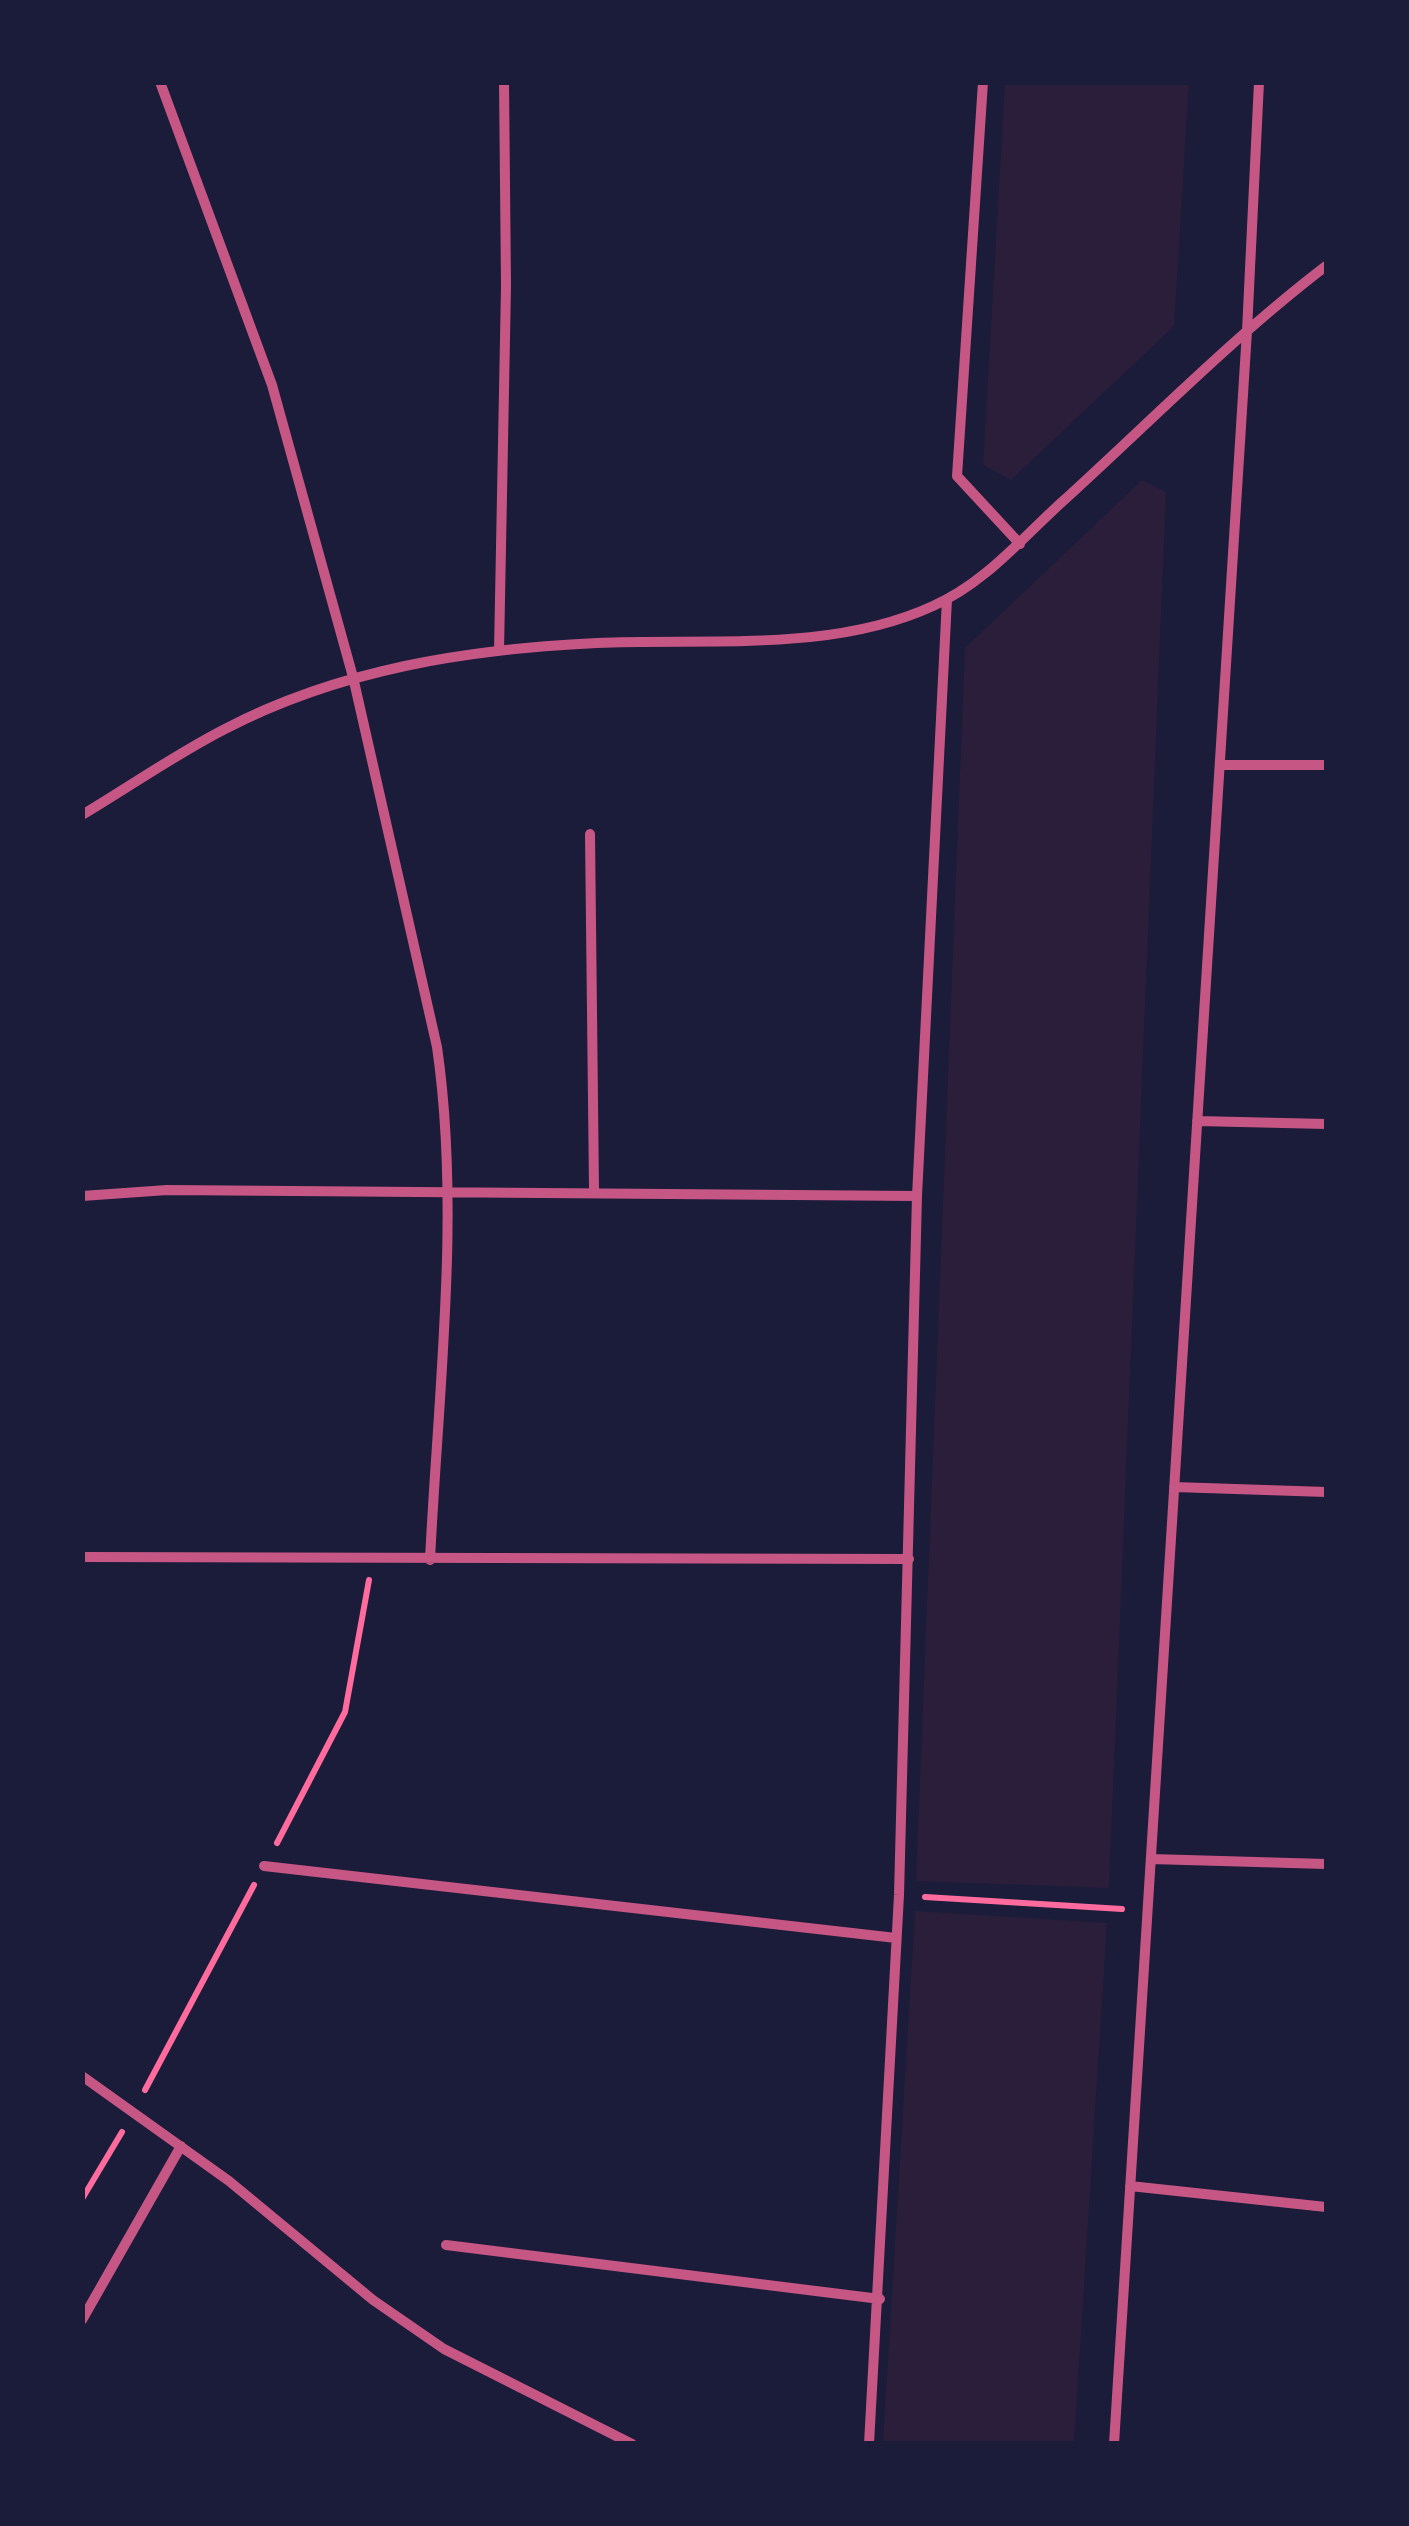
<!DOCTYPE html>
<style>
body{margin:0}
#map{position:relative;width:1409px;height:2526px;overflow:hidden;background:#1b1b3a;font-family:Ubuntu,sans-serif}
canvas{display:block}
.frame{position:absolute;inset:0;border:85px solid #1b1b3a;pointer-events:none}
</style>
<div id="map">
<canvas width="1409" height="2526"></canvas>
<div class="frame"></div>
</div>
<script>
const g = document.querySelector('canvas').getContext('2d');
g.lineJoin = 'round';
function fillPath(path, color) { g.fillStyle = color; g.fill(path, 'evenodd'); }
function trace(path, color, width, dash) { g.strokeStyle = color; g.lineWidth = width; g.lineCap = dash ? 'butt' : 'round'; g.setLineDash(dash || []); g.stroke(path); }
const green = new Path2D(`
 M 1005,83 L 1189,83 L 1174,326 L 1011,480 L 983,465 Z
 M 1142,480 L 1166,492 L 1109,1888 L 916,1881 L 965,648 Z
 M 915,1911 L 1107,1923 L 1074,2443 L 883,2443 Z`);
const path = new Path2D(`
 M 277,1843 L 345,1712 L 369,1580
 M 925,1897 L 1122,1909
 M 145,2090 L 254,1885
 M 82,2199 L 122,2132`);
const minor = new Path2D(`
 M 160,82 L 272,385 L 353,677 L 437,1047 C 461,1212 438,1393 430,1560
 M 983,82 L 957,476 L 1020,544
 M 499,651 L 506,286 L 504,82
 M 1220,765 L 1326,765
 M 82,815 C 129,787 176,754 225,729 C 340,669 469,649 597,643 C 707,638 831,653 933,606 C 985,583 1020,540 1062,502 C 1149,423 1233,337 1326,266
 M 590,834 L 594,1190
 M 1197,1121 L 1326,1124
 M 82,1196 L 167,1190 L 917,1196
 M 1174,1487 L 1326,1492
 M 82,1557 L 909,1559
 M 1151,1859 L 1326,1864
 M 264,1866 L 896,1938
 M 82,2076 L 229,2181 L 373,2300 L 444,2349 L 632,2444
 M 1130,2186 L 1326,2207
 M 446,2245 L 880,2299
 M 82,2320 L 181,2146
 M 869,2444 L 899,1895 L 917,1196 L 947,599
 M 1114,2444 L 1247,331 L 1259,82`);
fillPath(green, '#2a1e3b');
trace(path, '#ff6b9d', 6);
trace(minor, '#c65784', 10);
</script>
